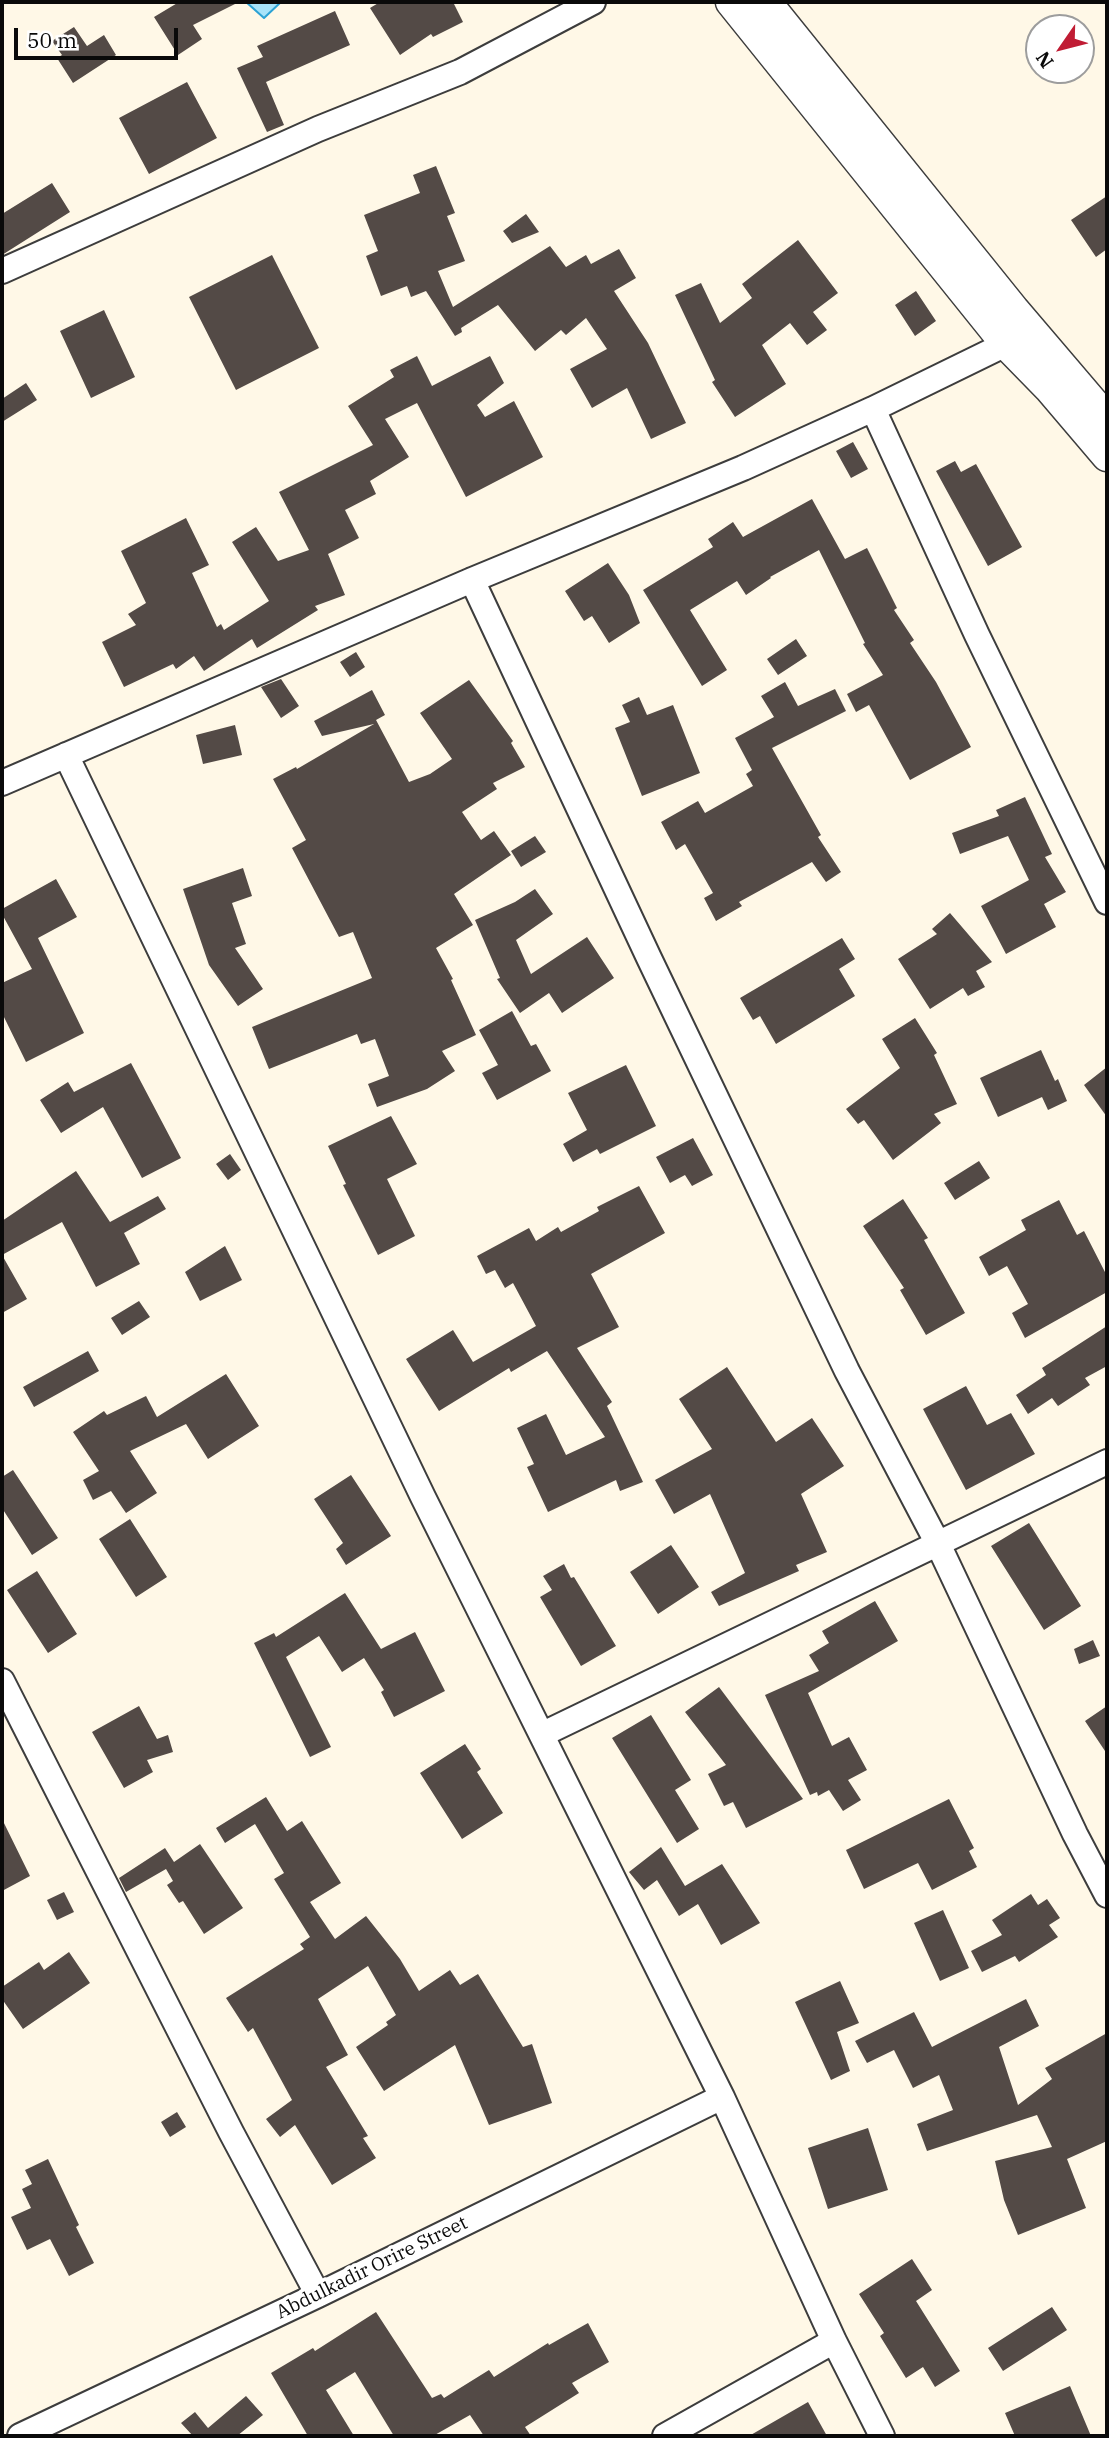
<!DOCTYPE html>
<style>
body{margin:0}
#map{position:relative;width:1109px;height:2438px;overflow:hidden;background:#fff8e7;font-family:"IBM Plex Serif",serif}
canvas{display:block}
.frame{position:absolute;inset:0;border:4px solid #0a0a0a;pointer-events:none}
.north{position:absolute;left:1025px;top:14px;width:70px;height:70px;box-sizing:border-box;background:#fff;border:2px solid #9d9d9d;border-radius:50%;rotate:235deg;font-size:19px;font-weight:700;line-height:28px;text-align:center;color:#0a0a0a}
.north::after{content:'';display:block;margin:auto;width:24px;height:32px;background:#c01c34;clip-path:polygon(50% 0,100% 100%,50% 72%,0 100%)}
.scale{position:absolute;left:14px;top:28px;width:164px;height:32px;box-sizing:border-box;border:4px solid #0a0a0a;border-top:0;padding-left:9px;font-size:21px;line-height:24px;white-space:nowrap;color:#0a0a0a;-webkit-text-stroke:5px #fff;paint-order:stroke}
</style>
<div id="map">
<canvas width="1109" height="2438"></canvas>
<div class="frame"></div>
<div class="north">N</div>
<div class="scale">50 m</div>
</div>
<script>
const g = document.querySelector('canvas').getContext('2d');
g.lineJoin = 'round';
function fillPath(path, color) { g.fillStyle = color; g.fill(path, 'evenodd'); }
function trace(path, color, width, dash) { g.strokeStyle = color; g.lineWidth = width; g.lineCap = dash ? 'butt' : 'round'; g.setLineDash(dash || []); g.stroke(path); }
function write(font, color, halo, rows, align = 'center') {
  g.font = font + ' "IBM Plex Serif",serif'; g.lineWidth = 7; g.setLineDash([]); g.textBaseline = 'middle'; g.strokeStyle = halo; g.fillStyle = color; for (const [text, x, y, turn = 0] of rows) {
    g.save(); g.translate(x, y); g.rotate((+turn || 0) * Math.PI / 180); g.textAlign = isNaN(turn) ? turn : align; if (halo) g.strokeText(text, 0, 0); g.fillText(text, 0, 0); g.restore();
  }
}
const water = new Path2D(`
 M 246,2 L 281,2 L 264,18 Z`);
const building = new Path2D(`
 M 179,2 L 239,2 L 193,25 L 202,39 L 178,55 L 154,17 Z
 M 380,2 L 453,2 L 463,22 L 433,37 L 431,34 L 400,55 L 370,8 Z
 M 335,11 L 350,45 L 266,82 L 284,125 L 267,132 L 237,68 L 263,57 L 257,46 Z
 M 74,27 L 87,46 L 104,35 L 116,55 L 73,83 L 57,58 L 62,55 L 52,41 Z
 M 187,82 L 217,138 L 149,174 L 119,118 Z
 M 436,166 L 455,213 L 447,216 L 465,261 L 438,271 L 453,307 L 550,246 L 566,267 L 586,255 L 591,264 L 619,249 L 636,278 L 614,291 L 648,343 L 686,423 L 651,439 L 627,388 L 592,408 L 570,369 L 607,349 L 586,318 L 566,335 L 561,330 L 535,351 L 498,305 L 461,328 L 462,332 L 455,336 L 426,291 L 411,297 L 407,286 L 381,296 L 366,256 L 378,251 L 364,215 L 420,193 L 413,175 Z
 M 52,183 L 70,212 L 2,255 L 2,214 Z
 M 1107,196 L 1107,249 L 1096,257 L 1071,220 Z
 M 526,214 L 539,232 L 512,243 L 503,231 Z
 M 798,240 L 838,293 L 813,312 L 827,330 L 807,345 L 790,323 L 762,345 L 786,384 L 735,417 L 712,382 L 715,380 L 675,295 L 701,283 L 720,323 L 752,298 L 742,284 Z
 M 272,255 L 319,348 L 236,390 L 189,297 Z
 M 916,291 L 936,321 L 915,336 L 895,305 Z
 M 104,310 L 135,377 L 91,398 L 60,331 Z
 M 417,356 L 432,386 L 490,356 L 504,383 L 477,405 L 485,417 L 514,401 L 543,457 L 466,497 L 417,403 L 385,419 L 409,457 L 370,481 L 376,494 L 345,510 L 359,538 L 328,554 L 345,595 L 315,606 L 318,610 L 257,648 L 252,639 L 204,671 L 194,656 L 176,669 L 173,664 L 124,687 L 102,642 L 136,625 L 128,614 L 146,603 L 121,551 L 186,518 L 209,565 L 192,573 L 217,627 L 221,624 L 224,630 L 269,601 L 232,542 L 256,527 L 278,561 L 309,550 L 279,492 L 373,445 L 348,406 L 394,377 L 390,370 Z
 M 26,383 L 37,400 L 2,422 L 2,399 Z
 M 853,442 L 868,469 L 851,478 L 836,451 Z
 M 955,461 L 961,472 L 976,464 L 1022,547 L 988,566 L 936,471 Z
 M 812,499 L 845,559 L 867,548 L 897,608 L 894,610 L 914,640 L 910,643 L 936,682 L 971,747 L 910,780 L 869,705 L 856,712 L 847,694 L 883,675 L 863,644 L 865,643 L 819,550 L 770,577 L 771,578 L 746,595 L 737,581 L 690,610 L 727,670 L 702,686 L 643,590 L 713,547 L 708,539 L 733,522 L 743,537 Z
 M 608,563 L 629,595 L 640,623 L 609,643 L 592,616 L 584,621 L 565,591 Z
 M 796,639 L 807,656 L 778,675 L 767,659 Z
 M 356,652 L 365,667 L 350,677 L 340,662 Z
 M 281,679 L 299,706 L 281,718 L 261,687 Z
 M 469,680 L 513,741 L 511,743 L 525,767 L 493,783 L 497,789 L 462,812 L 481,840 L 494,831 L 511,855 L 454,894 L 473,925 L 436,948 L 453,979 L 451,980 L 476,1035 L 442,1051 L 455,1071 L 427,1089 L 377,1107 L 368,1084 L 389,1076 L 375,1039 L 361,1044 L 357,1034 L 269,1069 L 252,1027 L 372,978 L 353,932 L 339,937 L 292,848 L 306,840 L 273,779 L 296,767 L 297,769 L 374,724 L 322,736 L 314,721 L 372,690 L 385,715 L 376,720 L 409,782 L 430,774 L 452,759 L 420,713 Z
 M 785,682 L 798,706 L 835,689 L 846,711 L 772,748 L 821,835 L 818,837 L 841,872 L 826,882 L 812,862 L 739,902 L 742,906 L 716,921 L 704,898 L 713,893 L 685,844 L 676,850 L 661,822 L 698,801 L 705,813 L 753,786 L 746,774 L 752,770 L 735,738 L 774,717 L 761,696 Z
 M 639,697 L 647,715 L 673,705 L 700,773 L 642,796 L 615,728 L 630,722 L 622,705 Z
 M 235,725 L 242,755 L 203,764 L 196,735 Z
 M 1025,797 L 1052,854 L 1045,857 L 1066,892 L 1044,904 L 1056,927 L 1006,954 L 981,906 L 1029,880 L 1008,836 L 960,854 L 952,833 L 999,816 L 996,810 Z
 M 535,836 L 546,852 L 521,867 L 511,851 Z
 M 243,868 L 252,896 L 232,903 L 246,944 L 235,948 L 263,989 L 238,1006 L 209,965 L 183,889 Z
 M 56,879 L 77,917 L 38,938 L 84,1033 L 26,1062 L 2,1013 L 2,983 L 32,969 L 2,914 L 2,909 Z
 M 535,889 L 553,914 L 516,940 L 531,974 L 587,937 L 614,978 L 562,1013 L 549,993 L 520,1013 L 497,979 L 500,978 L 475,920 L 515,902 Z
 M 950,913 L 992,962 L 976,971 L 985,987 L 968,996 L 963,988 L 930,1009 L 898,959 L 937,934 L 932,929 Z
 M 842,938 L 855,959 L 839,969 L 855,996 L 776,1044 L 760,1016 L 753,1020 L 740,998 Z
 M 512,1011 L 531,1046 L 536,1044 L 551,1071 L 497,1100 L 482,1073 L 498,1065 L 479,1030 Z
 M 915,1018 L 937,1053 L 934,1055 L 957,1104 L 934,1114 L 941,1123 L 893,1160 L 864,1120 L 858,1124 L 846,1109 L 900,1068 L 882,1039 Z
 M 1041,1050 L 1055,1081 L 1058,1079 L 1067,1101 L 1048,1110 L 1042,1097 L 998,1117 L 980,1078 Z
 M 131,1063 L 181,1158 L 142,1178 L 103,1107 L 61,1133 L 40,1100 L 68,1082 L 74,1092 Z
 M 626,1065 L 656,1126 L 600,1154 L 597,1149 L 573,1162 L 563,1144 L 587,1130 L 568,1093 Z
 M 1107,1067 L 1107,1117 L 1084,1085 Z
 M 391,1116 L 417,1164 L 387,1179 L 415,1236 L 378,1255 L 343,1185 L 346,1184 L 328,1146 Z
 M 693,1138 L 713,1175 L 692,1186 L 685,1175 L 670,1183 L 656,1157 Z
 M 230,1154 L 241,1170 L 228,1180 L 216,1164 Z
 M 979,1161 L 990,1178 L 955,1200 L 944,1183 Z
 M 76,1171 L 110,1222 L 158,1196 L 166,1209 L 124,1233 L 140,1264 L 96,1287 L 62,1222 L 2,1255 L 27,1299 L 2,1313 L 2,1221 Z
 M 639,1186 L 665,1233 L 591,1274 L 619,1327 L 577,1348 L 612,1402 L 607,1406 L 643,1482 L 620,1491 L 616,1480 L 548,1512 L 527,1467 L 534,1464 L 517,1428 L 546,1414 L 566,1455 L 605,1437 L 547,1351 L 511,1372 L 509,1368 L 439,1411 L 406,1359 L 453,1330 L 473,1362 L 536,1326 L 513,1283 L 505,1288 L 495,1270 L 486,1274 L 477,1256 L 529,1228 L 536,1241 L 558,1227 L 561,1232 L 599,1211 L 597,1207 Z
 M 903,1199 L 928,1238 L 924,1240 L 965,1313 L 926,1335 L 900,1290 L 904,1288 L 863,1226 Z
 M 1059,1200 L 1077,1235 L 1084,1231 L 1107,1276 L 1107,1292 L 1025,1338 L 1012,1313 L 1028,1304 L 1007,1266 L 989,1276 L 979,1257 L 1026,1230 L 1021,1220 Z
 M 225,1246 L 242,1280 L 200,1301 L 185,1272 Z
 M 139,1301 L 150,1317 L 122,1335 L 111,1318 Z
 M 1107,1326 L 1107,1366 L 1085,1378 L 1090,1385 L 1058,1406 L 1052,1398 L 1028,1414 L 1016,1395 L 1046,1375 L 1042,1368 Z
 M 88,1351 L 99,1371 L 34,1407 L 23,1387 Z
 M 727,1367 L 776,1442 L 812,1418 L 844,1466 L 801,1494 L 827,1552 L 796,1565 L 799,1571 L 719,1606 L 711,1592 L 745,1573 L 710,1494 L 674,1514 L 655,1480 L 712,1449 L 679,1399 Z
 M 226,1374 L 259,1426 L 208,1459 L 186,1424 L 130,1451 L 157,1493 L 126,1513 L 111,1491 L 93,1500 L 83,1480 L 99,1471 L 73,1432 L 104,1411 L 107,1415 L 146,1396 L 157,1417 Z
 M 966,1386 L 987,1425 L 1011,1413 L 1035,1454 L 966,1490 L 923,1409 Z
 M 13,1470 L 58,1538 L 32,1555 L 2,1508 L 2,1477 Z
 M 351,1475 L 391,1536 L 346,1565 L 336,1549 L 343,1543 L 314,1499 Z
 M 130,1519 L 167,1577 L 136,1597 L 99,1539 Z
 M 1029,1523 L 1081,1606 L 1044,1630 L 991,1546 Z
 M 671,1545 L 699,1587 L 658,1614 L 630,1572 Z
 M 564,1564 L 571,1578 L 574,1577 L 616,1646 L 581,1666 L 540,1597 L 552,1590 L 543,1576 Z
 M 37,1571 L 77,1634 L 48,1653 L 7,1590 Z
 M 345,1593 L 381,1649 L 415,1632 L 445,1691 L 394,1717 L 381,1692 L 384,1690 L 364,1658 L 342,1672 L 319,1636 L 286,1657 L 331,1747 L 310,1757 L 254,1643 L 274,1633 L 276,1637 Z
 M 875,1601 L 898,1641 L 808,1693 L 832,1746 L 849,1737 L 867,1770 L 848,1780 L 861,1800 L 843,1811 L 829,1790 L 818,1796 L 817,1792 L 810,1795 L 765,1695 L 819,1671 L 809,1655 L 829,1643 L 822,1631 Z
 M 1093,1640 L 1100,1656 L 1079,1664 L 1074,1649 Z
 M 719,1687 L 803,1799 L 746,1828 L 733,1802 L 724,1806 L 708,1774 L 726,1765 L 685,1712 Z
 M 139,1706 L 157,1739 L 168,1735 L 173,1752 L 147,1760 L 153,1772 L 124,1788 L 92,1732 Z
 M 1107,1706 L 1107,1754 L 1085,1721 Z
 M 651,1715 L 691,1780 L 675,1790 L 699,1829 L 677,1843 L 612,1738 Z
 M 465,1744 L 481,1769 L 477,1772 L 503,1813 L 462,1839 L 420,1773 Z
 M 266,1797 L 287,1831 L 302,1821 L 341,1883 L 310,1902 L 335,1939 L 366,1916 L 400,1959 L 419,1991 L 450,1970 L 460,1985 L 478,1974 L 523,2047 L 532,2044 L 552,2103 L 489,2125 L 455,2045 L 384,2091 L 356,2047 L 388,2025 L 386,2022 L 396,2015 L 368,1966 L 318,1999 L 348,2055 L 326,2067 L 368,2136 L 363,2138 L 376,2158 L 332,2185 L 295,2125 L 280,2137 L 266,2119 L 292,2100 L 253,2028 L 248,2032 L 226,1998 L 304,1949 L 300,1944 L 310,1937 L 274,1879 L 284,1873 L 255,1824 L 225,1843 L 216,1828 Z
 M 949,1799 L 974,1848 L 969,1851 L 977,1867 L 932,1890 L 918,1863 L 864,1889 L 846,1850 Z
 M 2,1819 L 30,1876 L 2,1891 Z
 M 200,1844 L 243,1908 L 204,1934 L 183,1901 L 179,1903 L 167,1885 L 173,1881 L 166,1869 L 126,1892 L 119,1878 L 165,1848 L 174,1862 Z
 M 661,1847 L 685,1886 L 722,1864 L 760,1923 L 721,1945 L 698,1904 L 679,1916 L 657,1880 L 644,1890 L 629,1872 Z
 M 64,1892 L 74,1912 L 57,1920 L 47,1900 Z
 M 1031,1894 L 1038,1905 L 1047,1899 L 1060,1918 L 1049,1925 L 1058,1937 L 1019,1962 L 1015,1956 L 982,1972 L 971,1951 L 1002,1935 L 992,1920 Z
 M 943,1910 L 969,1968 L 940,1981 L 914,1923 Z
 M 69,1952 L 90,1983 L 23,2029 L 2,1999 L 2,1987 L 39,1962 L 44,1970 Z
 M 840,1981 L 859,2023 L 837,2032 L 850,2071 L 831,2080 L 795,2002 Z
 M 1026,1999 L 1039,2026 L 999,2047 L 1018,2105 L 1052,2079 L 1045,2068 L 1107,2033 L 1107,2141 L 1067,2159 L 1086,2208 L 1018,2235 L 1004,2200 L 995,2161 L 1052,2147 L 1037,2115 L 927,2151 L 917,2124 L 953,2110 L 939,2075 L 913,2088 L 894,2050 L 867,2063 L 855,2041 L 914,2012 L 932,2047 Z
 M 177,2112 L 186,2127 L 170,2137 L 161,2122 Z
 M 868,2128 L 888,2190 L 828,2209 L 808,2148 Z
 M 48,2159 L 79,2225 L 76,2227 L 94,2263 L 69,2276 L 50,2239 L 27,2250 L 11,2217 L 31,2208 L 22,2189 L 32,2184 L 25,2170 Z
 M 912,2259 L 932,2290 L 916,2301 L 960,2371 L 935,2387 L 923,2367 L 906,2378 L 880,2336 L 884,2333 L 859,2294 Z
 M 1052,2307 L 1067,2330 L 1003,2371 L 988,2348 Z
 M 376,2312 L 432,2398 L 441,2394 L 444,2398 L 489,2370 L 494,2377 L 548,2343 L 549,2345 L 588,2323 L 609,2362 L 572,2383 L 579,2393 L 525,2427 L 531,2436 L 484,2436 L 470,2415 L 433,2436 L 394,2436 L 355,2372 L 326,2390 L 354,2436 L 308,2436 L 271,2373 L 313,2348 L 315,2351 Z
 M 1070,2386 L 1091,2436 L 1015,2436 L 1005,2413 Z
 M 246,2396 L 263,2415 L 237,2436 L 193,2436 L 181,2423 L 195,2412 L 208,2428 Z
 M 808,2402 L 827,2436 L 749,2436 Z`);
const minor = new Path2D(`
 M 2,271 L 318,129 L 460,72 L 593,2
 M 873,409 L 977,635 L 1107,902
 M 472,580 L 649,958 L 847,1371 L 938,1544 L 1075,1834 L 1107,1895
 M 66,755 L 423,1497 L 722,2097 L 834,2341 L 882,2436
 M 2,783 L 472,580 L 743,468 L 873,409 L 1006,344 L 1009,329
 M 2,1681 L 231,2132 L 318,2295
 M 543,1734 L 1107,1462
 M 20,2436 L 318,2295 L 722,2097
 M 665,2436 L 834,2341`);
const tertiary = new Path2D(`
 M 731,2 L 1006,344 L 1050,389 L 1107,456
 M 766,2 L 1014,310 L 1107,419`);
const streetNames = [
 ["Abdulkadir Orire Street",372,2268,-26]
];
fillPath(water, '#a8e3f9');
trace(water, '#2ca2d4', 2);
fillPath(building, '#534a46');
trace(minor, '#3d3d3d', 28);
trace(tertiary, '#3d3d3d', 33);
trace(minor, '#fff', 24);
trace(tertiary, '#fff', 30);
write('19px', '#0a0a0a', '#fff', streetNames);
</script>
